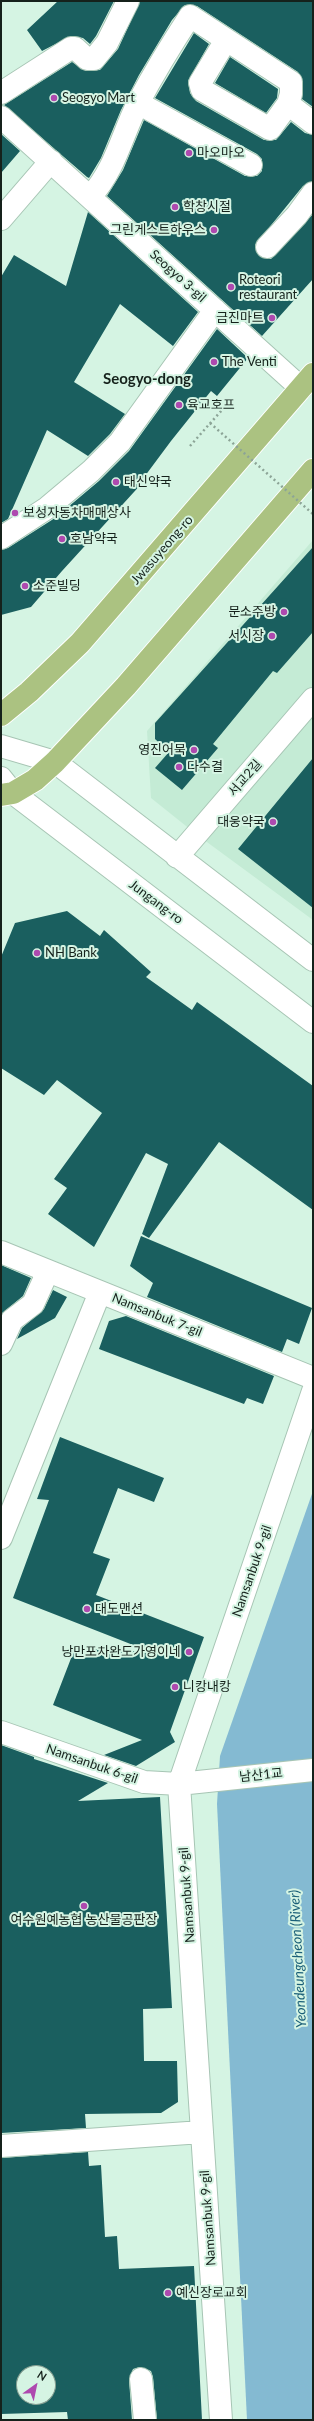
<!DOCTYPE html>
<meta charset="utf-8">
<style>
body{margin:0}
#map{position:relative;width:314px;height:2421px;overflow:hidden;background:#d5f4e3;font-family:Lato,sans-serif}
canvas{display:block}
.frame{position:absolute;inset:0;border:2px solid #15211b;pointer-events:none}
.north{position:absolute;left:16px;top:2365px;width:40px;height:40px;box-sizing:border-box;background:#d5f4e3;border:1px solid #88a093;border-radius:50%;rotate:33deg;font-size:11px;font-weight:700;line-height:16px;text-align:center;color:#15211b}
.north::after{content:'';display:block;margin:auto;width:14px;height:18px;background:#ae49af;clip-path:polygon(50% 0,100% 100%,50% 72%,0 100%)}
</style>
<div id="map">
<canvas width="314" height="2421"></canvas>
<div class="frame"></div>
<div class="north">N</div>
</div>
<script>
const g = document.querySelector('canvas').getContext('2d');
g.lineJoin = 'round';
function fillPath(path, color) { g.fillStyle = color; g.fill(path, 'evenodd'); }
function trace(path, color, width, dash) { g.strokeStyle = color; g.lineWidth = width; g.lineCap = dash ? 'butt' : 'round'; g.setLineDash(dash || []); g.stroke(path); }
function write(font, color, halo, rows, align = 'center') {
  g.font = font + ' Lato,"Noto Sans KR",sans-serif'; g.lineWidth = 4; g.setLineDash([]); g.textBaseline = 'middle'; g.strokeStyle = halo; g.fillStyle = color; for (const [text, x, y, turn = 0] of rows) {
    g.save(); g.translate(x, y); g.rotate((+turn || 0) * Math.PI / 180); g.textAlign = isNaN(turn) ? turn : align; if (halo) g.strokeText(text, 0, 0); g.fillText(text, 0, 0); g.restore();
  }
}
const built = new Path2D(`
 M 313,540 L 313,920 L 196,834 L 151,798 L 147,731 Z`);
const water = new Path2D(`
 M 313,1491 L 313,2420 L 247,2420 L 217,1804 L 220,1756 Z`);
const building = new Path2D(`
 M 58,1 L 114,1 L 96,36 L 90,44 L 83,38 L 71,36 L 42,51 L 27,30 Z
 M 140,1 L 313,1 L 313,107 L 302,99 L 303,82 L 298,72 L 197,6 L 185,5 L 172,20 L 139,75 L 121,110 L 101,158 L 89,178 L 87,177 L 4,105 L 72,62 L 86,71 L 100,70 L 118,49 Z
 M 194,33 L 209,44 L 188,81 L 190,93 L 196,101 L 264,140 L 276,140 L 291,122 L 305,133 L 313,135 L 313,181 L 303,186 L 255,245 L 259,256 L 271,259 L 313,214 L 313,279 L 262,336 L 107,196 L 123,170 L 144,120 L 245,176 L 257,176 L 262,171 L 262,159 L 257,154 L 155,98 Z
 M 230,57 L 278,89 L 277,98 L 266,113 L 215,83 Z
 M 1,134 L 20,151 L 1,173 Z
 M 88,212 L 198,312 L 173,346 L 120,304 L 74,382 L 125,414 L 110,434 L 88,456 L 47,430 L 8,519 L 1,523 L 1,277 L 14,255 L 66,286 Z
 M 217,329 L 248,358 L 217,396 L 211,391 L 171,441 L 142,480 L 144,481 L 62,571 L 31,607 L 1,615 L 1,550 L 8,548 L 55,518 L 99,481 L 129,451 Z
 M 313,547 L 313,632 L 277,673 L 273,671 L 213,744 L 218,748 L 182,790 L 155,768 L 169,752 L 155,739 L 155,723 Z
 M 313,758 L 313,908 L 238,849 Z
 M 67,911 L 100,936 L 104,930 L 151,972 L 146,977 L 192,1010 L 197,1002 L 313,1086 L 313,1210 L 219,1142 L 149,1238 L 142,1234 L 168,1164 L 146,1153 L 94,1247 L 48,1214 L 67,1188 L 54,1179 L 102,1113 L 57,1080 L 44,1095 L 1,1068 L 1,957 L 15,923 Z
 M 141,1236 L 312,1308 L 299,1344 L 287,1339 L 282,1352 L 147,1297 L 153,1283 L 130,1266 Z
 M 1,1265 L 31,1278 L 23,1296 L 1,1314 Z
 M 53,1290 L 67,1297 L 55,1318 L 17,1339 L 22,1328 L 44,1309 Z
 M 126,1316 L 274,1376 L 263,1404 L 247,1398 L 244,1404 L 99,1349 L 109,1321 Z
 M 60,1437 L 164,1478 L 154,1502 L 118,1488 L 93,1553 L 110,1559 L 96,1595 L 204,1637 L 170,1732 L 175,1742 L 136,1766 L 104,1755 L 142,1740 L 53,1705 L 75,1648 L 151,1652 L 13,1598 L 49,1500 L 37,1499 Z
 M 1,1745 L 34,1757 L 34,1759 L 108,1783 L 78,1801 L 160,1797 L 172,2008 L 143,2009 L 144,2061 L 177,2061 L 178,2102 L 161,2113 L 85,2114 L 86,2128 L 1,2133 Z
 M 88,2152 L 89,2166 L 101,2165 L 105,2237 L 117,2236 L 119,2269 L 194,2266 L 202,2420 L 157,2420 L 153,2377 L 151,2371 L 140,2367 L 133,2369 L 129,2380 L 132,2420 L 68,2420 L 67,2412 L 1,2414 L 1,2158 ZM 24,2373 L 48,2373 L 48,2397 L 24,2397 Z`);
const path = new Path2D(`
 M 190,446 L 229,402`);
const minor = new Path2D(`
 M 226,40 L 200,83 L 202,90 L 270,129 L 288,104
 M 1,93 L 71,48 L 75,48 L 87,59 L 94,59 L 107,43 L 128,1
 M 138,103 L 251,165
 M 1,117 L 301,388
 M 90,197 C 115,170 122,135 138,103 C 154,73 171,45 190,16 L 291,82 L 291,94 L 288,104 L 313,123
 M 1,219 L 51,161
 M 267,247 L 297,215 L 313,193
 M 1,538 L 47,508 L 91,471 L 120,442 L 215,310
 M 1,746 L 55,762 L 313,960
 M 1,778 L 13,793 L 313,1022
 M 177,857 L 313,699
 M 1,1252 L 313,1378
 M 1,1344 L 12,1320 L 33,1304 L 48,1271
 M 1,1538 L 100,1292
 M 1,1732 L 144,1782 L 179,1784 L 313,1770
 M 1,2146 L 202,2132
 M 141,2379 L 145,2420
 M 221,2420 L 179,1784 L 313,1391`);
const major = new Path2D(`
 M 1,715 L 29,692 L 80,643 L 313,374
 M 1,795 L 13,793 L 35,780 L 55,762 L 126,686 L 313,470`);
const pathBridge = new Path2D(`
 M 210,423 L 313,514`);
const markers = [
 [54,98,4,"#ae49af"],
 [189,153,4,"#ae49af"],
 [175,207,4,"#ae49af"],
 [214,230,4,"#ae49af"],
 [231,287,4,"#ae49af"],
 [272,318,4,"#ae49af"],
 [214,362,4,"#ae49af"],
 [179,405,4,"#ae49af"],
 [116,482,4,"#ae49af"],
 [15,513,4,"#ae49af"],
 [62,539,4,"#ae49af"],
 [25,586,4,"#ae49af"],
 [284,612,4,"#ae49af"],
 [272,636,4,"#ae49af"],
 [194,750,4,"#ae49af"],
 [179,767,4,"#ae49af"],
 [273,822,4,"#ae49af"],
 [37,953,4,"#ae49af"],
 [87,1609,4,"#ae49af"],
 [189,1652,4,"#ae49af"],
 [175,1687,4,"#ae49af"],
 [84,1906,4,"#ae49af"],
 [168,2293,4,"#ae49af"]
];
const poiNames = [
 ["Seogyo Mart",62,98],
 ["마오마오",197,153],
 ["학창시절",183,207],
 ["그린게스트하우스",206,230,"right"],
 ["Roteori",239,280],
 ["restaurant",239,295],
 ["금진마트",264,318,"right"],
 ["The Venti",222,362],
 ["육교호프",187,405],
 ["태신약국",124,482],
 ["보성자동차매매상사",23,513],
 ["호남약국",70,539],
 ["소준빌딩",33,586],
 ["문소주방",276,612,"right"],
 ["서시장",264,636,"right"],
 ["영진어묵",186,750,"right"],
 ["다수결",187,767],
 ["대웅약국",265,822,"right"],
 ["NH Bank",45,953],
 ["대도맨션",95,1609],
 ["낭만포차완도가영이네",181,1652,"right"],
 ["니캉내캉",183,1687],
 ["여수원예농협 농산물공판장",84,1920,"center"],
 ["예신장로교회",176,2293]
];
const streetNames = [
 ["Seogyo 3-gil",178,276,42],
 ["Jwasuyeong-ro",162,550,-49],
 ["서교2길",245,778,-49],
 ["Jungang-ro",156,902,37],
 ["Namsanbuk 7-gil",157,1315,22],
 ["Namsanbuk 9-gil",252,1571,-71],
 ["Namsanbuk 6-gil",92,1764,19],
 ["남산1교",261,1775,-6],
 ["Namsanbuk 9-gil",187,1895,-94],
 ["Namsanbuk 9-gil",208,2218,-94]
];
const waterNames = [
 ["Yeondeungcheon (River)",298,1959,-93]
];
const quarterNames = [
 ["Seogyo-dong",147,379]
];
fillPath(built, '#c4ebd5');
fillPath(water, '#84bad2');
fillPath(building, '#1a5f5f');
trace(minor, '#a7c5b4', 24);
trace(major, '#fff', 24);
trace(path, '#8ca497', 2.5, [2, 3]);
trace(minor, '#fff', 22);
trace(major, '#abc281', 22);
trace(pathBridge, '#8ca497', 2.5, [2, 3]);
for (const [x, y, r, color] of markers) { const dot = new Path2D(); dot.arc(x, y, r, 0, 2 * Math.PI); g.fillStyle = color; g.fill(dot); trace(dot, '#d5f4e3', 1.5); }
write('13px', '#15211b', '#d5f4e3', poiNames, 'left');
write('13px', '#15211b', '#d5f4e3', streetNames);
write('italic 14px', '#1a5f78', '#d5f4e3', waterNames);
write('bold 15px', '#15211b', '#d5f4e3', quarterNames);
</script>
